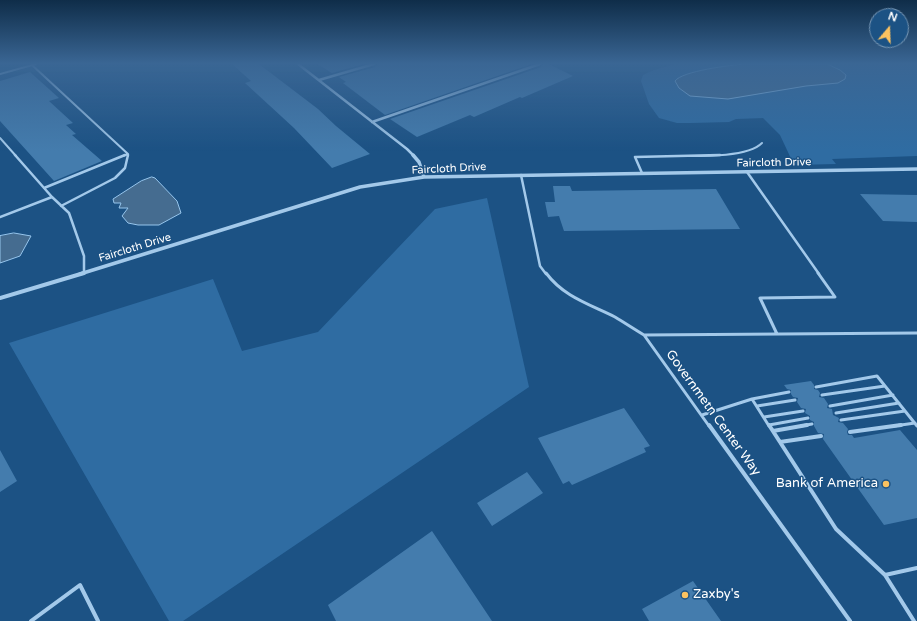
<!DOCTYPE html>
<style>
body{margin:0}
#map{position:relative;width:917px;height:621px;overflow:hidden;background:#1c5284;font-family:"Varela Round",sans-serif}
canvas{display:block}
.north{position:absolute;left:869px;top:8px;width:40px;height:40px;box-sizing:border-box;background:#1c5284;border:1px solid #7797b5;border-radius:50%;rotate:19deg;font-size:11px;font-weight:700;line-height:16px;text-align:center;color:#fff}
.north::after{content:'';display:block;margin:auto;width:14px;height:18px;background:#fbc260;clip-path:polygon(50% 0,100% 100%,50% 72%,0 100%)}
</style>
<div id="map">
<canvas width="917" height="621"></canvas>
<div class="north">N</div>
</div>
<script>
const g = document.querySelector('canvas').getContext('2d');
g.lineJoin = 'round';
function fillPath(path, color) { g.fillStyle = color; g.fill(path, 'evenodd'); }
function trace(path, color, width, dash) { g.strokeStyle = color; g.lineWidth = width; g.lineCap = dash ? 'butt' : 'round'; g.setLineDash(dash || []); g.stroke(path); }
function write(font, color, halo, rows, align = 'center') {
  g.font = font + ' "Varela Round",sans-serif'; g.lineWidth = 3; g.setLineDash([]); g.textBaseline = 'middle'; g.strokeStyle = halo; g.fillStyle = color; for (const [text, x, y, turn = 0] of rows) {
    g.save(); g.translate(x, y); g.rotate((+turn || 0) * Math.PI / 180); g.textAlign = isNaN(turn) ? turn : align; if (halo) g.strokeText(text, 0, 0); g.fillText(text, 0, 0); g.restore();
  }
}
const green = new Path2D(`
 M 674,64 L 917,64 L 917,156 L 832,159 L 836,164 L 794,165 L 780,135 L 763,118 L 736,119 L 729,122 L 691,123 L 677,123 L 659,118 L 649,104 L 641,81 L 643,75 L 654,70 Z
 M 487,198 L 529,387 L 183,621 L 169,621 L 9,343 L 213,279 L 242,351 L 318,332 L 435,209 Z`);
const water = new Path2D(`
 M 745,64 L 827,64 L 840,70 L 846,75 L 845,79 L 838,83 L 806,86 L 728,99 L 690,96 L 679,88 L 675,81 C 682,71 731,65 745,64 Z
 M 152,177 L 155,178 L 177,201 L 181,213 L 159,225 L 138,225 L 128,223 L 122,216 L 128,208 L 119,208 L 121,203 L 114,203 L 113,199 L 141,181 Z
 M 14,233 L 31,236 L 20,256 L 0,263 L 0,236 Z`);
const building = new Path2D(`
 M 232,64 L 259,64 L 318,109 L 336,126 L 370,154 L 332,168 L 294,128 L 245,83 L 251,81 Z
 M 317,64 L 364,64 L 332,73 Z
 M 377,64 L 532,64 L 385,115 L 343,83 L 346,82 L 339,77 L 375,67 Z
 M 543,64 L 549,64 L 573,76 L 522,98 L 520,97 L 474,117 L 470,115 L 417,137 L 390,119 L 541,67 Z
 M 30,72 L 59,98 L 49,101 L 73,123 L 66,125 L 76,134 L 72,135 L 102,161 L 54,181 L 0,121 L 0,81 Z
 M 553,186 L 570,186 L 572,191 L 716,189 L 740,229 L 564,231 L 559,216 L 548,217 L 545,202 L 555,202 Z
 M 860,194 L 917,195 L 917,222 L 883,221 Z
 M 811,381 L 814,385 L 814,389 L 818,390 L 820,393 L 819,397 L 824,398 L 828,404 L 827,408 L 832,409 L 833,415 L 839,418 L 838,422 L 843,423 L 848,429 L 847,432 L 848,435 L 852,435 L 854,438 L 900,430 L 917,450 L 917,518 L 884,525 L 823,439 L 824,434 L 818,433 L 814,426 L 814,422 L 810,420 L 810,416 L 805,413 L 806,409 L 801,408 L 797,402 L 798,398 L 793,397 L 791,394 L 791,390 L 787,389 L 784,385 Z
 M 624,408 L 650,446 L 644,448 L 646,452 L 572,485 L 569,481 L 563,484 L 538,438 Z
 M 0,450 L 17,481 L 0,492 Z
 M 527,472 L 543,493 L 492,526 L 477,503 Z
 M 432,531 L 492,621 L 336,621 L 328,605 Z
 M 693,581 L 721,621 L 649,621 L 642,609 Z`);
const laneFar3 = new Path2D(`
 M 32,65 L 128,154 L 128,156
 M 0,74 L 36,64
 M 0,138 L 16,156
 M 123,156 L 128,154
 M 676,156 C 697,156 747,158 762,143`);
const laneFar2 = new Path2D(`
 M 747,172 L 819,274
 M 642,173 L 635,157 L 720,155
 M 521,175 L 540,266 L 546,274
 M 44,188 L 125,155
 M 52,197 L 69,213 L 84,256 L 84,273
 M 61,206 L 115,178 L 125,168 L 128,155
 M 0,217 L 52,197 L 15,155`);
const laneFar1 = new Path2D(`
 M 546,273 C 564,297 589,304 615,317 C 625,323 634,329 644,335 L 917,333
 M 777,334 L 760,298 L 835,297 L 818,273
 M 644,335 L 709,426
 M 816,387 L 877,376 L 917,426
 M 822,395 L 885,386
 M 752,399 L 789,392
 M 757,406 L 795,400
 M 830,406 L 893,395
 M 836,413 L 899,403
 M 702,415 L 752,399 L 769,426
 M 764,417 L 803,411
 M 841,420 L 905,411
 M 769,425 L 808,418
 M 801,426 L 812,424
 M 894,426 L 915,423`);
const lane = new Path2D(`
 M 709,425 L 850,621
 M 769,425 L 836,529 L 885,575
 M 773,431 L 807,425
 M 850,432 L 901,425
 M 780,442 L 821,436
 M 31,621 L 80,585 L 98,621
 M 914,621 L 885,575 L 917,568`);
const streetFar2 = new Path2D(`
 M 298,64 L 407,149 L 414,156
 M 319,80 L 374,64
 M 372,122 L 540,64`);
const streetFar1 = new Path2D(`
 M 413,155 L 419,162 L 424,177
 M 80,274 L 360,187 L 424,177 L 917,169`);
const street = new Path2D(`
 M 0,298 L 84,273`);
const markers = [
 [886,484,4,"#fbc260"],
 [685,595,4,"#fbc260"]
];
const streetNames = [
 ["Faircloth Drive",774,163,-1],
 ["Faircloth Drive",449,169,-3],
 ["Faircloth Drive",135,248,-17]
];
const nearStreetnames = [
 ["Governmetn Center Way",713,413,54]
];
const nearPoinames = [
 ["Bank of America",878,484],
 ["Zaxby's",693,595,"left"]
];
fillPath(green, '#2f6ca2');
fillPath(water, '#456c90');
trace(water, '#96c5ec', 1);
fillPath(building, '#447cad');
trace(laneFar3, '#a3c9ea', 2);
trace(laneFar2, '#a3c9ea', 2.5);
trace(laneFar1, '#a3c9ea', 3);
trace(lane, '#a3c9ea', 4);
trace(streetFar2, '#a3c9ea', 2.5);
trace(streetFar1, '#a3c9ea', 3.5);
trace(street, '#a3c9ea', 4);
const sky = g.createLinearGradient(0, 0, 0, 151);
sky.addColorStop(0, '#0f2d49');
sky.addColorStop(0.42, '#3a6694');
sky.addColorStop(1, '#3a669400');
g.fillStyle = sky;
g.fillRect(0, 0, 917, 151);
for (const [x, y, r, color] of markers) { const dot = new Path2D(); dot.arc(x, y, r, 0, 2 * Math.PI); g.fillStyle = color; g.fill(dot); trace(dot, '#1c5284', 1.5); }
write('11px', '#fff', '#1c5284', streetNames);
write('13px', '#fff', '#1c5284', nearStreetnames);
write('13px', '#fff', '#1c5284', nearPoinames, 'right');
</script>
